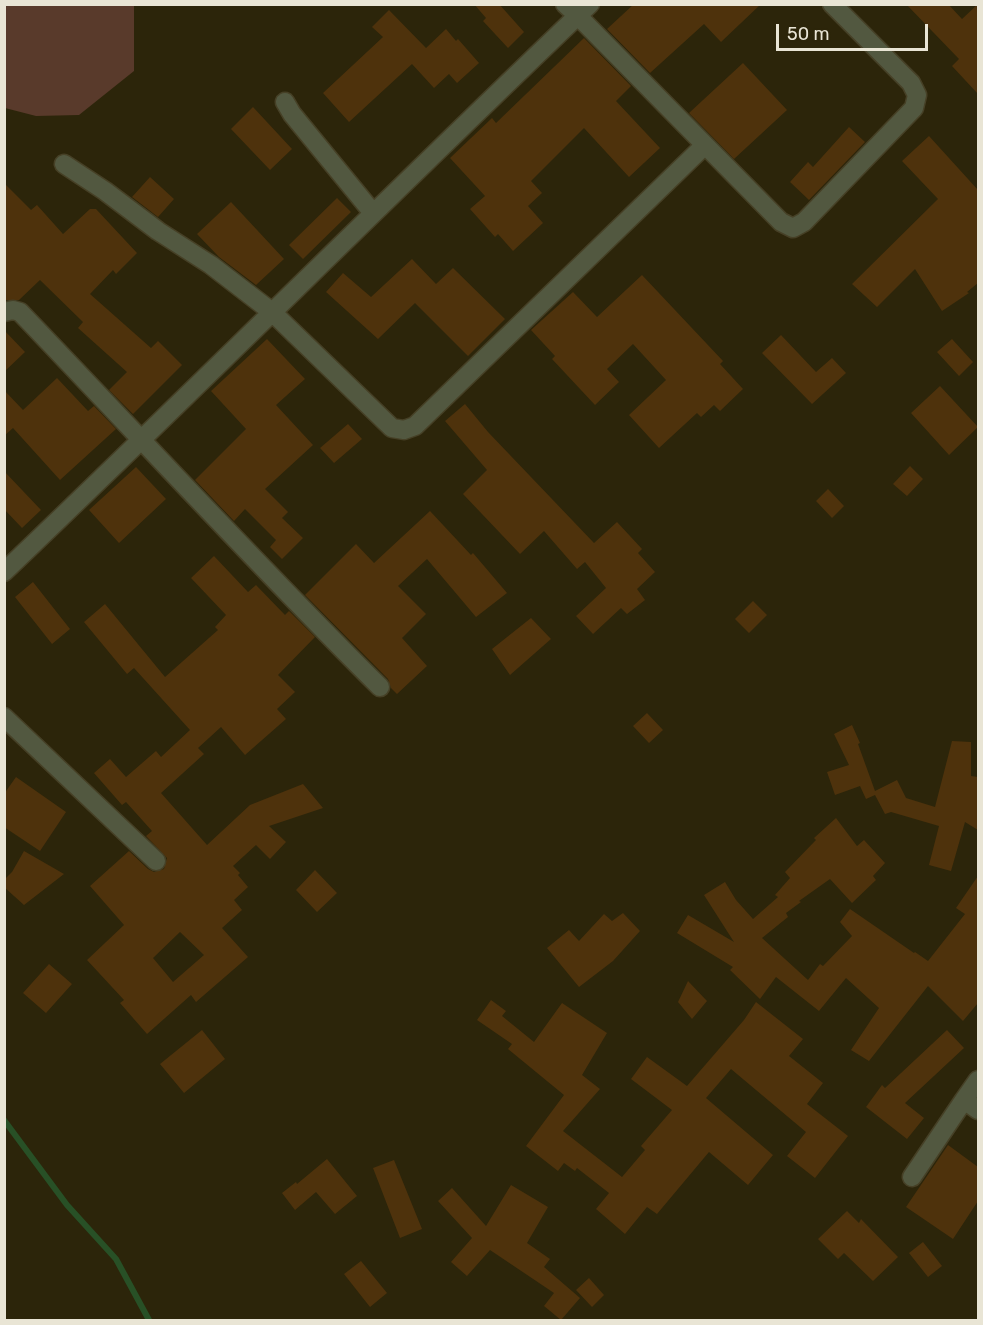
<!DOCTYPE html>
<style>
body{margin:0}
#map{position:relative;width:983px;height:1325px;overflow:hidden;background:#2c250a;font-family:Rubik,sans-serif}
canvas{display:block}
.frame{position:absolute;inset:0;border:6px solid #e9e5d5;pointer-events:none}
.scale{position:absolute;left:776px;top:24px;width:152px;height:27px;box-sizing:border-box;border:3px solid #e9e5d5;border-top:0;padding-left:8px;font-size:18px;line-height:21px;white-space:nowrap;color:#e9e5d5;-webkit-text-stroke:4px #2c250a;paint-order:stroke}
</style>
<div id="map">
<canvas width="983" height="1325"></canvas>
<div class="frame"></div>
<div class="scale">50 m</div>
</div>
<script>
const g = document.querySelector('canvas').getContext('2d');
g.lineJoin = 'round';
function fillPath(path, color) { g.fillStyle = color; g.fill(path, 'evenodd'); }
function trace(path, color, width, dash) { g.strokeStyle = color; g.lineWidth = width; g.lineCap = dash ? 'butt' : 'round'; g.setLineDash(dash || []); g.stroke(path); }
const green = new Path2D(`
 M 5,4 L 134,5 L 134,71 L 79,115 L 36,116 L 5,108 Z`);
const stream = new Path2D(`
 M 4,1120 L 67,1205 L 116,1259 L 149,1320`);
const building = new Path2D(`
 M 474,4 L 499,4 L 524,32 L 508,48 L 483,21 L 486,18 Z
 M 634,4 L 761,4 L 721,42 L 704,24 L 650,73 L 607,29 Z
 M 906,4 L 948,4 L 962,19 L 978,4 L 978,94 L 952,66 L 959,59 Z
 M 389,10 L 426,48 L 446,29 L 456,41 L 458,39 L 479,63 L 457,83 L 449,74 L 434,88 L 412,64 L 349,122 L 323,93 L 383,37 L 372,27 Z
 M 584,38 L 631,86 L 616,101 L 660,148 L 629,177 L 584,128 L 531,181 L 542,193 L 528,206 L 543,223 L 513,251 L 498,234 L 495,237 L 470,209 L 485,196 L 450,158 L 492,118 L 496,123 Z
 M 743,63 L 787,110 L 734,159 L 689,113 Z
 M 253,107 L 292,149 L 270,170 L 231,129 Z
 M 849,127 L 865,142 L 809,200 L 790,182 L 808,162 L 813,167 Z
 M 929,136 L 978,190 L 978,283 L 967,292 L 969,293 L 942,311 L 915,269 L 877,307 L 852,284 L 938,199 L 902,161 Z
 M 150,177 L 174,199 L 158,217 L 132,197 Z
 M 4,183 L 31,210 L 37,205 L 63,234 L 90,209 L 96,209 L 137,253 L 116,274 L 113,270 L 90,294 L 151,348 L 158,341 L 182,365 L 133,414 L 109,390 L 127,372 L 78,328 L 83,322 L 40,280 L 19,300 L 4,300 Z
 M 337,198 L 351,212 L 303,259 L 289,245 Z
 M 231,202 L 284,259 L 256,285 L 219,257 L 197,234 Z
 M 412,259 L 436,284 L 453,268 L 505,319 L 468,356 L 415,303 L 378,339 L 326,292 L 343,273 L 371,297 Z
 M 642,275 L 723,361 L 720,364 L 743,389 L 720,411 L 714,405 L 701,417 L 697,413 L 659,448 L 629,415 L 666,380 L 633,344 L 607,369 L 619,382 L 595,405 L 552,359 L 555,356 L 531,330 L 573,292 L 597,317 Z
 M 4,330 L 25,352 L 4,372 Z
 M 781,335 L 816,372 L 832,358 L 846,373 L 812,404 L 762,353 Z
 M 267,339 L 305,379 L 276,405 L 313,445 L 265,489 L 288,512 L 282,518 L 303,538 L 282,559 L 270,547 L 276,540 L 245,509 L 234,521 L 195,480 L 246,429 L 211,391 Z
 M 952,339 L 973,362 L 959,376 L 937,352 Z
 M 57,378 L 88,411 L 94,406 L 116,429 L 60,480 L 13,428 L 4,436 L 4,390 L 23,410 Z
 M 940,386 L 978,427 L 949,455 L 911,413 Z
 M 465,404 L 488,432 L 594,543 L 617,522 L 642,549 L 638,553 L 655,572 L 637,589 L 645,600 L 627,614 L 621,608 L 593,634 L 576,616 L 606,588 L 585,562 L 577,569 L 544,531 L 520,554 L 463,494 L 487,470 L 445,421 Z
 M 348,424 L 362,439 L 334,463 L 320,448 Z
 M 910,466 L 923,479 L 907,496 L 893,484 Z
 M 136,467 L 166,499 L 119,543 L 89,510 Z
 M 4,471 L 41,510 L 22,528 L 4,509 Z
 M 828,489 L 844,506 L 832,518 L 816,501 Z
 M 430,511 L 471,555 L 473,553 L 507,593 L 476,617 L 427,559 L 398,586 L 426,614 L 402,638 L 427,666 L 397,694 L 391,688 L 388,679 L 305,595 L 356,544 L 374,563 Z
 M 214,556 L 248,592 L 256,585 L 285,615 L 289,611 L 315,637 L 278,675 L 295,692 L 277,709 L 286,719 L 245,755 L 221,727 L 198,748 L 204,754 L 161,793 L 207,845 L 250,805 L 303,784 L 323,808 L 269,826 L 286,842 L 270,859 L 256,845 L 233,866 L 240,873 L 238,875 L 248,887 L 234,900 L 242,910 L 222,928 L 248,957 L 196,1002 L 191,995 L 147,1034 L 120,1003 L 124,1000 L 87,960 L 124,925 L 90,886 L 129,851 L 148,869 L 154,872 L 164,869 L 167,858 L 146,836 L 152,831 L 126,802 L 122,805 L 94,773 L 110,759 L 126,777 L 156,751 L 161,757 L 190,730 L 134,668 L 127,674 L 84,622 L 105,604 L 165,677 L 218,630 L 215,627 L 226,615 L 191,578 ZM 180,932 L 204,955 L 173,982 L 153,958 Z
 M 33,582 L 70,629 L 52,644 L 15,597 Z
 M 753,601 L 767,615 L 749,633 L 735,619 Z
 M 531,618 L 551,639 L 510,675 L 492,649 Z
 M 647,713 L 663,730 L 649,743 L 633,726 Z
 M 852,725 L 860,743 L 858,744 L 875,791 L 897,780 L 906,798 L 935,807 L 952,741 L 971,742 L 971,776 L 978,777 L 978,830 L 965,822 L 951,871 L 929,865 L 939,826 L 891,812 L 885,814 L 875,795 L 866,799 L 860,786 L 835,795 L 827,772 L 849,765 L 834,734 Z
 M 16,777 L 66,812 L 40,851 L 4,827 L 4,794 Z
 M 836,818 L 857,846 L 864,840 L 885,863 L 873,876 L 876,880 L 852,903 L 830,879 L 799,901 L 801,902 L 786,913 L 788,917 L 762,938 L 808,980 L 820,964 L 823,966 L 852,936 L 840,922 L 850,909 L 914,953 L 915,952 L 928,961 L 965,914 L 956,908 L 978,876 L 978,1003 L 963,1021 L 928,986 L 869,1061 L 851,1050 L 879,1008 L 846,978 L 819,1011 L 776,977 L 760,999 L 730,970 L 733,967 L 677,933 L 688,915 L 734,942 L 704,895 L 725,882 L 736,900 L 753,919 L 778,897 L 775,895 L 790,878 L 785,872 L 816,840 L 814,838 Z
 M 24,851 L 64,874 L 24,905 L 4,887 L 4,880 L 12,872 Z
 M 315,870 L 337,893 L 317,912 L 296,890 Z
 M 623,913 L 640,931 L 613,961 L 579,987 L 547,948 L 569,930 L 579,941 L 604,914 L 612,921 Z
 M 49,964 L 72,984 L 46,1013 L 23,993 Z
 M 688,981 L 707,1001 L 692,1019 L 678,1002 Z
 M 491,1000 L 506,1011 L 502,1016 L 534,1042 L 562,1003 L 607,1033 L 582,1075 L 600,1089 L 563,1131 L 622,1177 L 645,1150 L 641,1146 L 672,1110 L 631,1079 L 647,1057 L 687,1086 L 744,1020 L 756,1002 L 803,1039 L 789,1056 L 823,1083 L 807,1104 L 848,1136 L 815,1178 L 787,1156 L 806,1132 L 731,1069 L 706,1098 L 773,1155 L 748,1185 L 709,1152 L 657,1214 L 647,1207 L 625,1234 L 596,1209 L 609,1193 L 577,1168 L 575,1171 L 564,1163 L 558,1171 L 526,1146 L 564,1095 L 508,1049 L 512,1044 L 477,1020 Z
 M 202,1030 L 225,1059 L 184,1093 L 160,1064 Z
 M 947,1030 L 964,1048 L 905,1103 L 924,1118 L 907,1139 L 866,1107 L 882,1085 L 885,1088 Z
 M 948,1145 L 978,1167 L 978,1201 L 953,1239 L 906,1207 Z
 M 327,1159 L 357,1196 L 335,1214 L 316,1192 L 295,1210 L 282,1193 L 296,1182 L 297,1184 Z
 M 394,1160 L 422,1229 L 400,1238 L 373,1168 Z
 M 511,1185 L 548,1207 L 527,1243 L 550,1259 L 544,1267 L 580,1298 L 561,1320 L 544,1306 L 554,1293 L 490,1250 L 467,1276 L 451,1262 L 472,1238 L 438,1201 L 452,1188 L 486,1226 Z
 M 847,1211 L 859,1223 L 861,1219 L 898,1257 L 873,1281 L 844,1253 L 838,1259 L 818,1239 Z
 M 923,1242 L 942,1266 L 928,1277 L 909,1253 Z
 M 361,1261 L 387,1293 L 370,1307 L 344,1274 Z
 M 589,1278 L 604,1295 L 592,1307 L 576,1290 Z`);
const street = new Path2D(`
 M 565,4 L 578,16 L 781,222 L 793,228 L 804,222 L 914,108 L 917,95 L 911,83 L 832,4
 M 285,102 L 292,114 L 373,213
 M 64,164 L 105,191 L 158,231 L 211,265 L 272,312 L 392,428 L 404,430 L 415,426 L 705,145
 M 4,312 L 13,310 L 20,312 C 140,437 257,565 380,687
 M 4,572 C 201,384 393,192 590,4
 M 4,717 L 156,861
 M 964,1100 L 978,1080
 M 912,1177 L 964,1100 L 978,1110`);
fillPath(green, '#593a2b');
trace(stream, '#285026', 6);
fillPath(building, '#4e320c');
trace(street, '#464026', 21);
trace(street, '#525840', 18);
</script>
